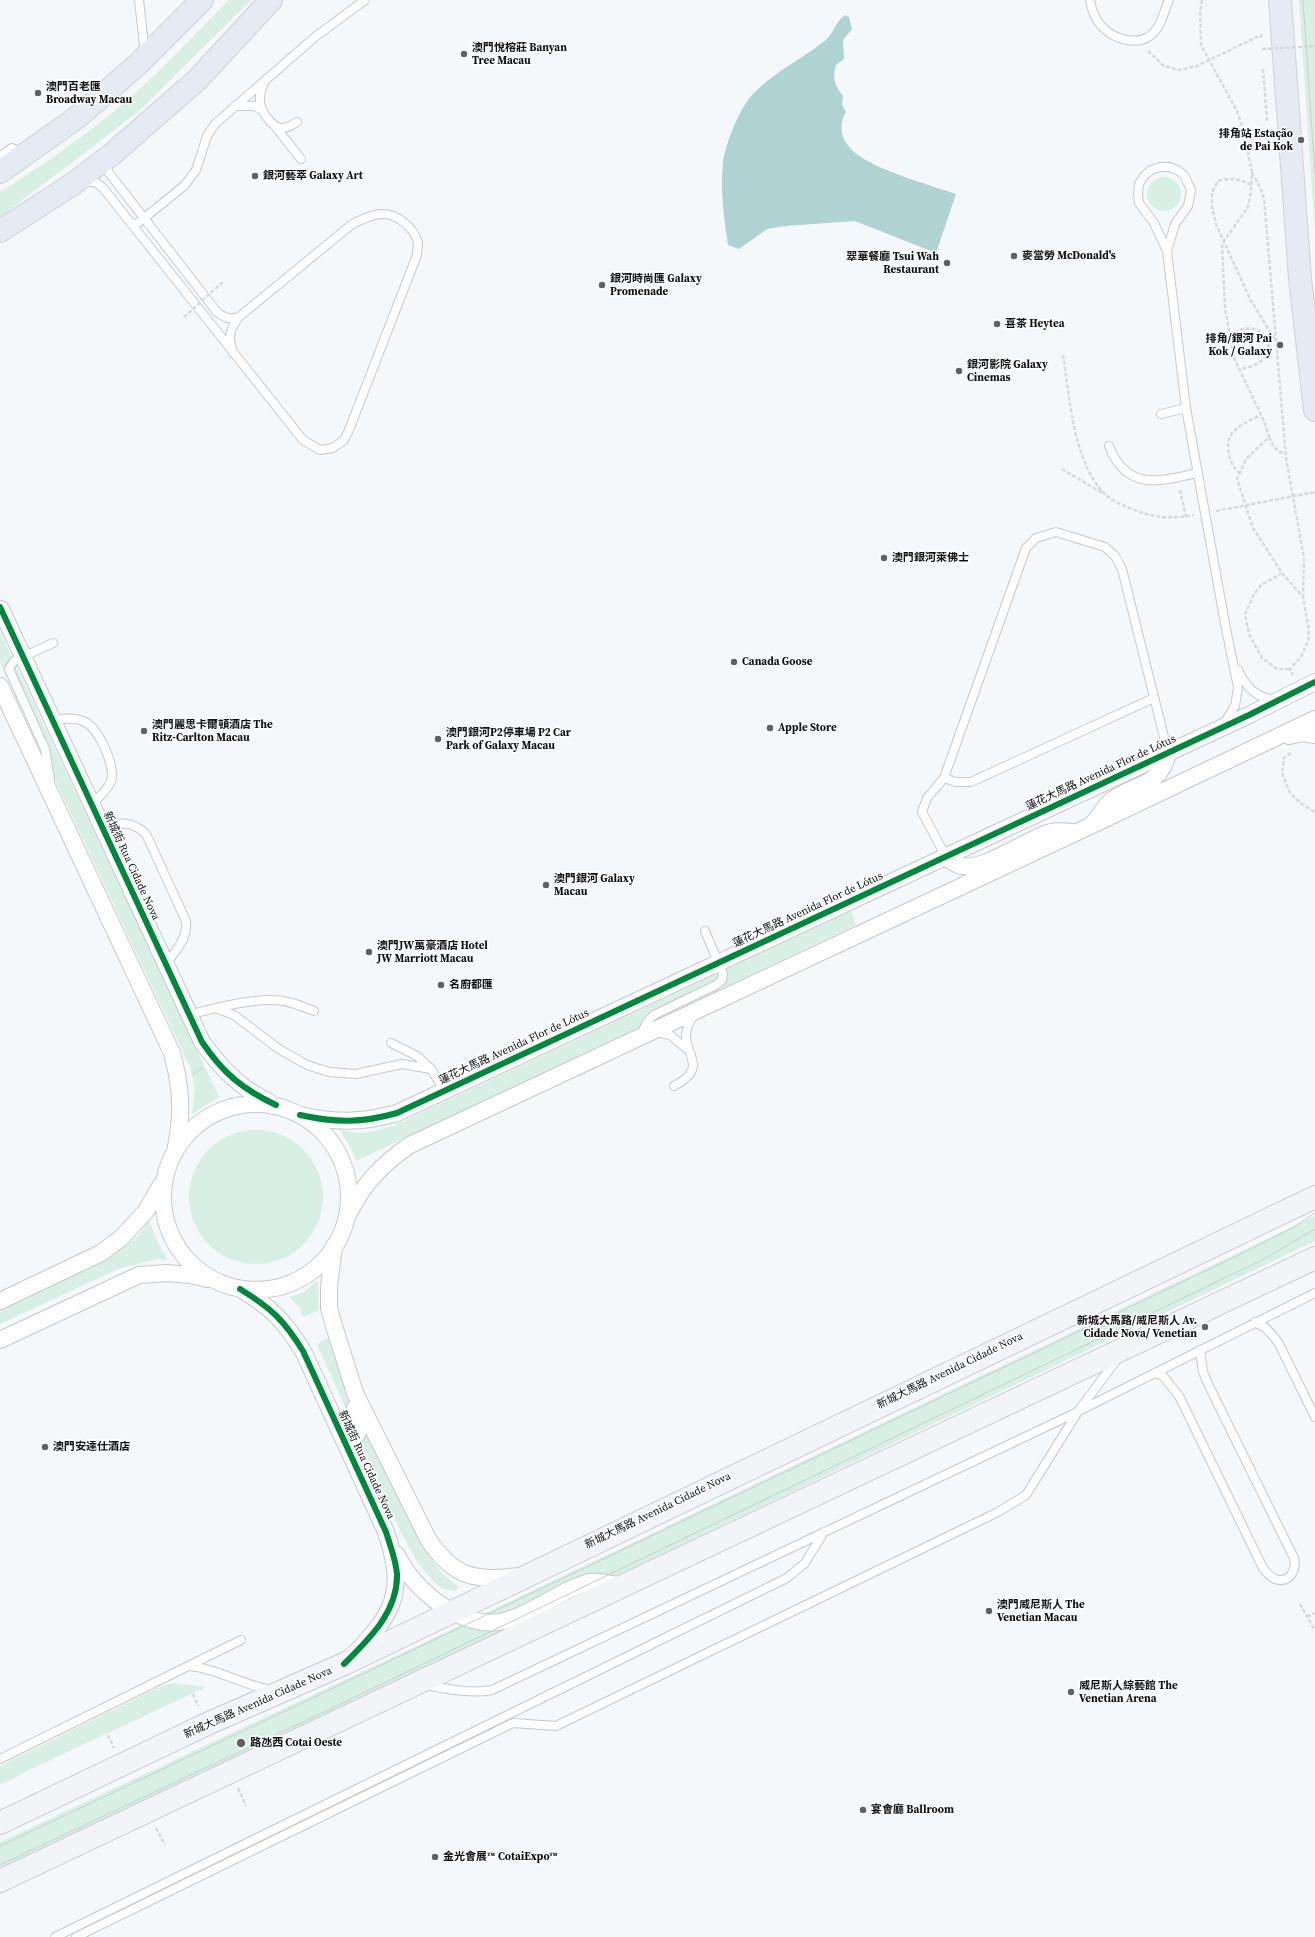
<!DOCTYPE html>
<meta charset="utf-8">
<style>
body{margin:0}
canvas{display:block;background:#f5f8fb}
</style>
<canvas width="1315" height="1937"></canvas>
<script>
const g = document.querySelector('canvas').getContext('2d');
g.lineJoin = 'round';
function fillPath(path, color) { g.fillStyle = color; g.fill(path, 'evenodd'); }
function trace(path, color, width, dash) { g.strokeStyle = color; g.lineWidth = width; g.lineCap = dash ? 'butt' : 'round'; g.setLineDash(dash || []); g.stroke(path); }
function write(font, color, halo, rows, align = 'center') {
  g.font = font + ' "Source Serif 4","Noto Sans SC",serif'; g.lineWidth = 3; g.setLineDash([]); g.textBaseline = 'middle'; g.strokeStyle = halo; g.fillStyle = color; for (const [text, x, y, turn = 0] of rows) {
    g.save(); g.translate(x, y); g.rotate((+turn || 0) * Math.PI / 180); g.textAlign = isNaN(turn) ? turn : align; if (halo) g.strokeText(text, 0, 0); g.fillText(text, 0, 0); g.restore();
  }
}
const green = new Path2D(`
 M 229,0 L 251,0 L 138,112 L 0,217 L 0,192 C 40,167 79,140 116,110 C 156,77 192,37 229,0 Z
 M 1299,0 L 1315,0 L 1315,232 Z
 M1147 194a17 17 0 1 1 34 0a17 17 0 1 1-34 0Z
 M 0,632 L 219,1097 L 192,1114 L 195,1089 L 190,1067 L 0,663 Z
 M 851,911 L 856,925 L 356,1161 L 352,1150 L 339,1129 C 361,1136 373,1132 395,1125 Z
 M189 1197a67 67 0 1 1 134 0a67 67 0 1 1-134 0Z
 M 1315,1216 L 1315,1241 L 266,1744 L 0,1869 L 0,1842 L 421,1644 Z
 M 149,1219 L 158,1243 L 168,1260 L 158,1259 L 118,1269 L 0,1324 L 0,1308 L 109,1258 L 139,1235 Z
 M 318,1280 L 319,1310 L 303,1317 L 300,1308 L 289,1297 L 304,1292 Z
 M 331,1336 L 414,1528 L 428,1555 L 444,1575 L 459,1587 L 456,1591 L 443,1589 L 432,1580 L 417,1562 L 399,1528 L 317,1344 Z
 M 174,1683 L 206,1687 L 27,1771 L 3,1784 L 0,1783 L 0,1766 L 161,1686 Z`);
const water = new Path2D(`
 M 845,15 L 849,17 L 852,29 L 843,40 L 844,59 L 836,65 C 832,78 835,86 843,96 L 842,105 L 846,112 C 839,123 840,137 850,148 C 867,168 930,185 956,194 L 936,253 L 855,221 L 786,226 L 767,229 L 739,249 L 728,245 C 724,218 720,189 723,163 C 725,144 740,107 753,94 C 773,73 800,60 822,43 C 833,36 835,22 845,15 Z`);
const path = new Path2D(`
 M 1202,0 L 1200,12 L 1201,45 L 1237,111 L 1244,133 L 1252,172 L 1251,192 L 1248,207 L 1222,244 L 1225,308 L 1234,358 L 1264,421 L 1269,437 L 1246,459 L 1237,479 L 1253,528 L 1282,573 L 1261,585 L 1254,594 L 1245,614 L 1249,634 L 1262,658 L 1277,669 L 1290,669
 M 1148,51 L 1164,66 L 1179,70 L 1197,66 L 1261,35 L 1261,38
 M 1263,69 L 1267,120 L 1270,120
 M 1252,173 L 1261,189 L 1264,198 L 1286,458 L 1304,558 L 1303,597
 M 1251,185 C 1239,179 1232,177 1218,181 L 1212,192 L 1212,207 L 1216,224 L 1250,299 L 1275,340
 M 1230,337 C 1233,334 1238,330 1243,329 C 1270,323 1285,363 1239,369
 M 1063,355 C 1070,398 1073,465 1107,496 C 1116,503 1127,507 1137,511 C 1156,518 1174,519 1194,515
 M 1269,437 C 1273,447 1276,451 1286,454
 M 1062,469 L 1104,494
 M 1240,474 C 1229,465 1223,442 1234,431 C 1241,424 1253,419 1261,415
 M 1180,490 L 1186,517
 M 1216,511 L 1315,492
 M 1282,573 L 1303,597 L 1309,631 L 1308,641 L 1301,657 L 1290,669 L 1293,675
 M 1291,753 L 1284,758 L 1282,773 L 1290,793 L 1302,804 L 1315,812
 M 193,1073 L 203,1068
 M 1300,1604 L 1314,1629
 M 1307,1617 L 1315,1613
 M 193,1694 L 198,1706
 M 108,1735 L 114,1748
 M 238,1788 L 246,1806
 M 156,1828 L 165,1845`);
const service = new Path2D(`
 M 139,0 L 145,54
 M 1090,0 C 1093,21 1106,36 1127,40 C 1134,41 1142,41 1148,37 C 1162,29 1163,12 1169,0
 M 264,82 C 262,88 259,95 260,101 C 260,110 272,128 282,128 C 288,128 292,125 297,122
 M 235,106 L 254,106 L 261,109
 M 274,125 L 301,159
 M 0,156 L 12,148 L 23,154
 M 107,161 L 106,164 L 109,173 L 217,312 C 225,318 230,320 239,317
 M 84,182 L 95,182 L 103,188 L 303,440 L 320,450 L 333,448 L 344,440 L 349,430 L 417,255 C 417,251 418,247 418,243 C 415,229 398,214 383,214 C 373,213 360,220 351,225 L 239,317 C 229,330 228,337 233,353
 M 131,224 L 138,223 L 185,185 L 196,170 L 207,136 L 215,124 L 315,37 L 365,0
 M 1167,251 L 1175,224 L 1188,206 L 1191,190 L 1184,175 L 1177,170 L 1169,167 L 1160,167 L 1151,170 L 1144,176 L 1139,184 L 1138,194 L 1139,203 L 1154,223 L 1167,251 L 1186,408 L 1226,629 L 1238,687 L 1235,706 L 1225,722
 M 1161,414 L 1186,408
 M 1109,446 C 1127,491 1158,482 1197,473
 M 1238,670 C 1246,687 1256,698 1275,700
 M 52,720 C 62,719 73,717 83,721 C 98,726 116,766 111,781 C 108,790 98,798 91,805
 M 944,778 L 956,782 L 971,782 L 1154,698
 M 50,780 L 45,749 L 9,669 L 14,661 L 53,643
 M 101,826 C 119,823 132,820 146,834 L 186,921 C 188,939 176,950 166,964
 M 946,857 L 922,812 L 927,798 L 944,778 L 1026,548 L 1036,538 L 1056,532 L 1105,547 L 1115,556 L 1122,569 L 1168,753
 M 216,1008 L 234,1015 L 279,1049 L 307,1065 L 329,1072 L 356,1074 L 402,1064 L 431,1069
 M 189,1015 C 214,1008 263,995 288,1002 C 297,1004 306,1008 314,1011
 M 655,1032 L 670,1035 L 687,1049
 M 642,1035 C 644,1026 647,1020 654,1015 L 716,985 L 722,980 L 723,974 L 705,931
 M 391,1043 L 417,1056 L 431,1069 L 445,1091
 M 674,1086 C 718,1063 668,1050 694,1015
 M 1255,1322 L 1266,1328 L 1278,1342 L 1315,1417
 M 1155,1373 L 1163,1376 L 1179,1396 L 1263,1568 C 1267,1573 1270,1577 1275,1579 C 1290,1584 1297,1569 1294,1558 L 1209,1386 L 1203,1372 L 1200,1350
 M 190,1666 C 219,1669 244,1686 273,1690
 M 425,1685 C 447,1689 470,1694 492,1690 L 1071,1415 L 1315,1293
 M 0,1759 L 241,1640
 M 55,1937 L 787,1578 L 805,1563 L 824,1532
 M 76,1937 L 513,1723 L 556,1726 L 998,1512 L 1026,1495 L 1079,1410 L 1118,1358`);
const minor = new Path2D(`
 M 1,609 L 202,1042 C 221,1068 240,1088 269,1102
 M 0,686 L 172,1053 C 181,1086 183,1113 176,1146
 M 1289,736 L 1302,733 L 1315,735
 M 1092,824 C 1100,817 1103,807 1112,800 C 1135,783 1160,788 1168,753
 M 946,857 C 951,861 955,865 962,866 C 984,871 1028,838 1051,832 C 1059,830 1065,832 1072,832
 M163 1197a93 93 0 1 1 186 0a93 93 0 1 1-186 0Z
 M 300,1115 C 336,1123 362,1123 397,1113 L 1249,715 L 1315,682
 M 348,1215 C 364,1183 381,1165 410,1145 L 1090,826 L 1315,719
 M 334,1246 L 329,1287 L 329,1308 L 334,1326 L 355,1393 L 428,1539 C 453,1577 475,1582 519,1576
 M 242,1290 C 272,1308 284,1321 303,1351 L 386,1532 C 406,1591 395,1613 352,1656
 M 0,1301 L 101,1253 L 121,1238 L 146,1211 L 161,1185
 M 0,1340 L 139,1275 L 166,1273 L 190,1275 L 207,1279
 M 346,1445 L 356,1436 L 361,1425 L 355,1408
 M 397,1555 C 413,1590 463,1631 504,1621 C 533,1614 561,1589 590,1582 C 601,1580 613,1586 624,1585`);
const secondary = new Path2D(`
 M 0,1823 L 207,1724 L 344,1664 L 1315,1197
 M 0,1881 L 1315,1258`);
const primary = new Path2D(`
 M 1280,0 L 1300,278 L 1315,410
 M 0,172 L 79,116 L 138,64 L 202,0
 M 0,231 L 73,184 L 111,155 L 197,80 L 271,0`);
const tram = new Path2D(`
 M 1303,0 L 1315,174
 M 0,1846 L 321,1694 L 1251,1249 L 1294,1227 L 1315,1213
 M 0,1865 L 330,1709 L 1262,1260 L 1315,1229`);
const pathBridge = new Path2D(`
 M 1262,49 L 1315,46
 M 184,317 L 224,281`);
const cycleway = new Path2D(`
 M 0,607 L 202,1042 C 223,1073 242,1089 276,1105
 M 300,1115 C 336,1123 362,1123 397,1113 L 1249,715 L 1315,682
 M 240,1289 C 271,1308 284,1320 303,1351 L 386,1532 C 390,1545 396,1560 397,1574 C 398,1612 369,1639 344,1664`);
const markers = [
 [464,54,4,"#5e6163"],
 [38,93,4,"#5e6163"],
 [1301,140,4,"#5e6163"],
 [255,176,4,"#5e6163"],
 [1014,256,4,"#5e6163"],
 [947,263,4,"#5e6163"],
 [602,285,4,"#5e6163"],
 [997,324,4,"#5e6163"],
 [1280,345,4,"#5e6163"],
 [959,371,4,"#5e6163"],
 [884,558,4,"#5e6163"],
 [734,662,4,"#5e6163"],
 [770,728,4,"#5e6163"],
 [144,731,4,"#5e6163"],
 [438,739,4,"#5e6163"],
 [546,885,4,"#5e6163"],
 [369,952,4,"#5e6163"],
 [441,985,4,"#5e6163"],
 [1205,1327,4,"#5e6163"],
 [45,1447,4,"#5e6163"],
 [989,1611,4,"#5e6163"],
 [1071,1692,4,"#5e6163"],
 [241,1743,5,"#5e6163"],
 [863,1810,4,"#5e6163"],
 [435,1857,4,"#5e6163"]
];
const poiNames = [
 ["澳門悅榕莊 Banyan",472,48],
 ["Tree Macau",472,61],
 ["澳門百老匯",46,87],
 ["Broadway Macau",46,100],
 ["排角站 Estação",1293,134,"right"],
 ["de Pai Kok",1293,147,"right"],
 ["銀河藝萃 Galaxy Art",263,176],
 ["麥當勞 McDonald's",1022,256],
 ["翠華餐廳 Tsui Wah",939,257,"right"],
 ["Restaurant",939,270,"right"],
 ["銀河時尚匯 Galaxy",610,279],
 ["Promenade",610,292],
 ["喜茶 Heytea",1005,324],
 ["排角/銀河 Pai",1272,339,"right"],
 ["Kok / Galaxy",1272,352,"right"],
 ["銀河影院 Galaxy",967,365],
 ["Cinemas",967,378],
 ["澳門銀河萊佛士",892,558],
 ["Canada Goose",742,662],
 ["澳門麗思卡爾頓酒店 The",152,725],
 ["Ritz-Carlton Macau",152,738],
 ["Apple Store",778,728],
 ["澳門銀河P2停車場 P2 Car",446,733],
 ["Park of Galaxy Macau",446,746],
 ["澳門銀河 Galaxy",554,879],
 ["Macau",554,892],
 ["澳門JW萬豪酒店 Hotel",377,946],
 ["JW Marriott Macau",377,959],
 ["名廚都匯",449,985],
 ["新城大馬路/威尼斯人 Av.",1197,1321,"right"],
 ["Cidade Nova/ Venetian",1197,1334,"right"],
 ["澳門安達仕酒店",53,1447],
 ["澳門威尼斯人 The",997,1605],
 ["Venetian Macau",997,1618],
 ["威尼斯人綜藝館 The",1079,1686],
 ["Venetian Arena",1079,1699],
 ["路氹西 Cotai Oeste",250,1743],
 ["宴會廳 Ballroom",871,1810],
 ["金光會展™ CotaiExpo™",443,1857]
];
const streetNames = [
 ["蓮花大馬路 Avenida Flor de Lótus",1101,773,-25],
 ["新城街 Rua Cidade Nova",131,866,65],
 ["蓮花大馬路 Avenida Flor de Lótus",808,910,-25],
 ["蓮花大馬路 Avenida Flor de Lótus",514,1047,-25],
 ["新城大馬路 Avenida Cidade Nova",950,1371,-26],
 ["新城街 Rua Cidade Nova",366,1465,65],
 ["新城大馬路 Avenida Cidade Nova",658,1511,-26],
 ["新城大馬路 Avenida Cidade Nova",258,1703,-24]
];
fillPath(green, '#d7efe5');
fillPath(water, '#afd2d3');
trace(service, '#c6c9cb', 10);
trace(minor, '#c6c9cb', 18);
trace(secondary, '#c6c9cb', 24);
trace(primary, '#cfd1d3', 24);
trace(path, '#d8d9da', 2.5, [4, 2]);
trace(service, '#fefefe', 8);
trace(minor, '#fefefe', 16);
trace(secondary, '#f2f4f8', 22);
trace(primary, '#e6eaf2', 22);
trace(tram, '#cbcdce', 1);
trace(pathBridge, '#d8d9da', 2.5, [4, 2]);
trace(cycleway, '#00873e', 6);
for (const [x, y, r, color] of markers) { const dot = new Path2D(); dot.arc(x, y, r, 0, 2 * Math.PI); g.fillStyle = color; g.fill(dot); trace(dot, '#fff', 1.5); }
write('bold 11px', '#0d0f11', '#fff', poiNames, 'left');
write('11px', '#0d0f11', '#fff', streetNames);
</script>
